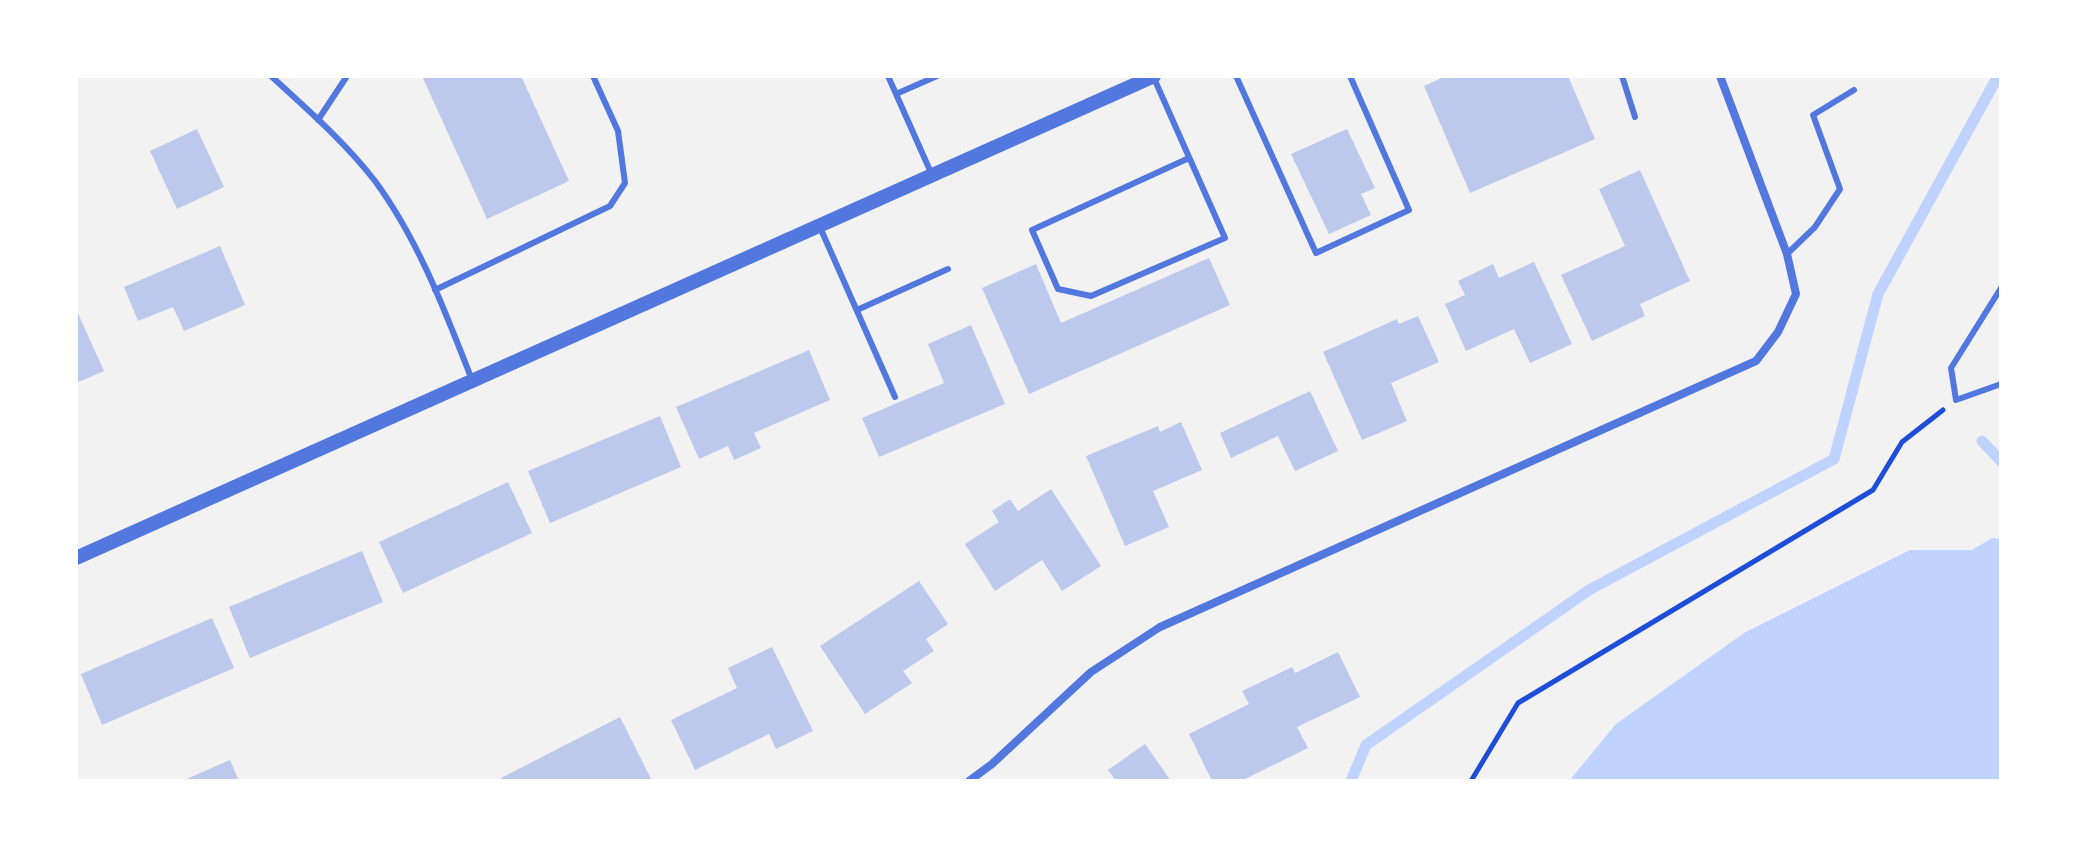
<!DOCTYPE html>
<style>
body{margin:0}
#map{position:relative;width:2077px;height:857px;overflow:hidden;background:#f2f2f2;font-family:"Libre Baskerville",serif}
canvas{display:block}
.frame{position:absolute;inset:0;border:78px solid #fff;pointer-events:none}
</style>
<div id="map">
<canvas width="2077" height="857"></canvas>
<div class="frame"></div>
</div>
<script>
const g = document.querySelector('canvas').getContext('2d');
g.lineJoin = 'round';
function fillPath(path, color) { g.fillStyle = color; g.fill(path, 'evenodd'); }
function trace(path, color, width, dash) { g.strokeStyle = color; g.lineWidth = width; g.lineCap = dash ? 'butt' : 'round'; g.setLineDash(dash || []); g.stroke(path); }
const water = new Path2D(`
 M 1992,538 L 2001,539 L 2001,781 L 1569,781 L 1616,724 L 1744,633 L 1910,550 L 1972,550 Z`);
const stream = new Path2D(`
 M 1982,441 L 2001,461
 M 1351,781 L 1366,745 L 1589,590 L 1834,459 L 1878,294 L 1998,76`);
const building = new Path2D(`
 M 422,76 L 521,76 L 569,181 L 487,219 Z
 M 1446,76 L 1568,76 L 1595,139 L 1470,193 L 1424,86 Z
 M 197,129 L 224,187 L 177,209 L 150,151 Z
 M 1347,129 L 1375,188 L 1361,194 L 1371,215 L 1329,234 L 1291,154 Z
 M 1640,170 L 1690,281 L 1640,304 L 1645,316 L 1592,341 L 1561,275 L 1625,246 L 1599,189 Z
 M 220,246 L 245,305 L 184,331 L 173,307 L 138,321 L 124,287 Z
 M 1209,258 L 1230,305 L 1029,394 L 982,288 L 1036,264 L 1061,323 Z
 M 1534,262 L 1572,344 L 1530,363 L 1514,329 L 1466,351 L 1445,304 L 1465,295 L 1458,281 L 1493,264 L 1499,278 Z
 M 76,309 L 104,371 L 76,383 Z
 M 1418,316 L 1439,362 L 1391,383 L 1407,421 L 1362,440 L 1323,352 L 1397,319 L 1399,324 Z
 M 971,325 L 1005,404 L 879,457 L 862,418 L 944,383 L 928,344 Z
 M 809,350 L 830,400 L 754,433 L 761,448 L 734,460 L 728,446 L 699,459 L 676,407 Z
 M 1310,391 L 1338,451 L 1295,471 L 1278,436 L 1231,458 L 1220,433 Z
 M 660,416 L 681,467 L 550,523 L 528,471 Z
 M 1181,422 L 1202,470 L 1153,491 L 1169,527 L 1125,546 L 1086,456 L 1158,426 L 1160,432 Z
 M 508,482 L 532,533 L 403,593 L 379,542 Z
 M 1051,489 L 1101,566 L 1062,591 L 1042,560 L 995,591 L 965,544 L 999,522 L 992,511 L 1010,499 L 1018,511 Z
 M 362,551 L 383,602 L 250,658 L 229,607 Z
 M 919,581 L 948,624 L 926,639 L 934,651 L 903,671 L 912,683 L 865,714 L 820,646 Z
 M 212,618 L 234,668 L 102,725 L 81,674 Z
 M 772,647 L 813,731 L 776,749 L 769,734 L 695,770 L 671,720 L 737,688 L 728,668 Z
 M 1338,652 L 1360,697 L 1297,727 L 1308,748 L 1241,781 L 1212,781 L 1189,734 L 1249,704 L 1242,691 L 1292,667 L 1295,673 Z
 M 620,717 L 652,781 L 502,781 L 501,778 Z
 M 1145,744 L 1171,781 L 1116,781 L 1108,770 Z
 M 230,760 L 239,781 L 182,781 Z`);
const path = new Path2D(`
 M 1471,781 L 1518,703 L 1873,490 L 1902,442 L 1943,410`);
const service = new Path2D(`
 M 271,76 C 307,109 345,142 375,181 C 419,241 445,311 472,380
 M 888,76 L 896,94
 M 1153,76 L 1225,238 L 1091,296 L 1058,289 L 1032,230 L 1189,158
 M 1236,76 L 1316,253 L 1409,210 L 1350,76
 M 1622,76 L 1635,117
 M 318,120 L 347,76
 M 932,175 L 896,94 L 937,76
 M 819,225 L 895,397
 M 1787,254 L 1815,227 L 1840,189 L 1813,115 L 1854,90
 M 2001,288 L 1951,368 L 1956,400 L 2001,384
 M 435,290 L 610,206 L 625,183 L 618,131 L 593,76
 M 857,310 L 948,269`);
const minor = new Path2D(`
 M 969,781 L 992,764 L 1091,672 L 1160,627 L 1756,361 L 1778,332 L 1796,294 L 1787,254 L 1720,76`);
const tertiary = new Path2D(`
 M 76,558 L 1154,76`);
fillPath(water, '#bfd3fe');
trace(stream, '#bfd3fe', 11);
fillPath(building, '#bdc9ec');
trace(path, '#1d4ed8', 5);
trace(service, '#5277de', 6);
trace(minor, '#5277de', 8);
trace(tertiary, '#5277de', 14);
</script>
